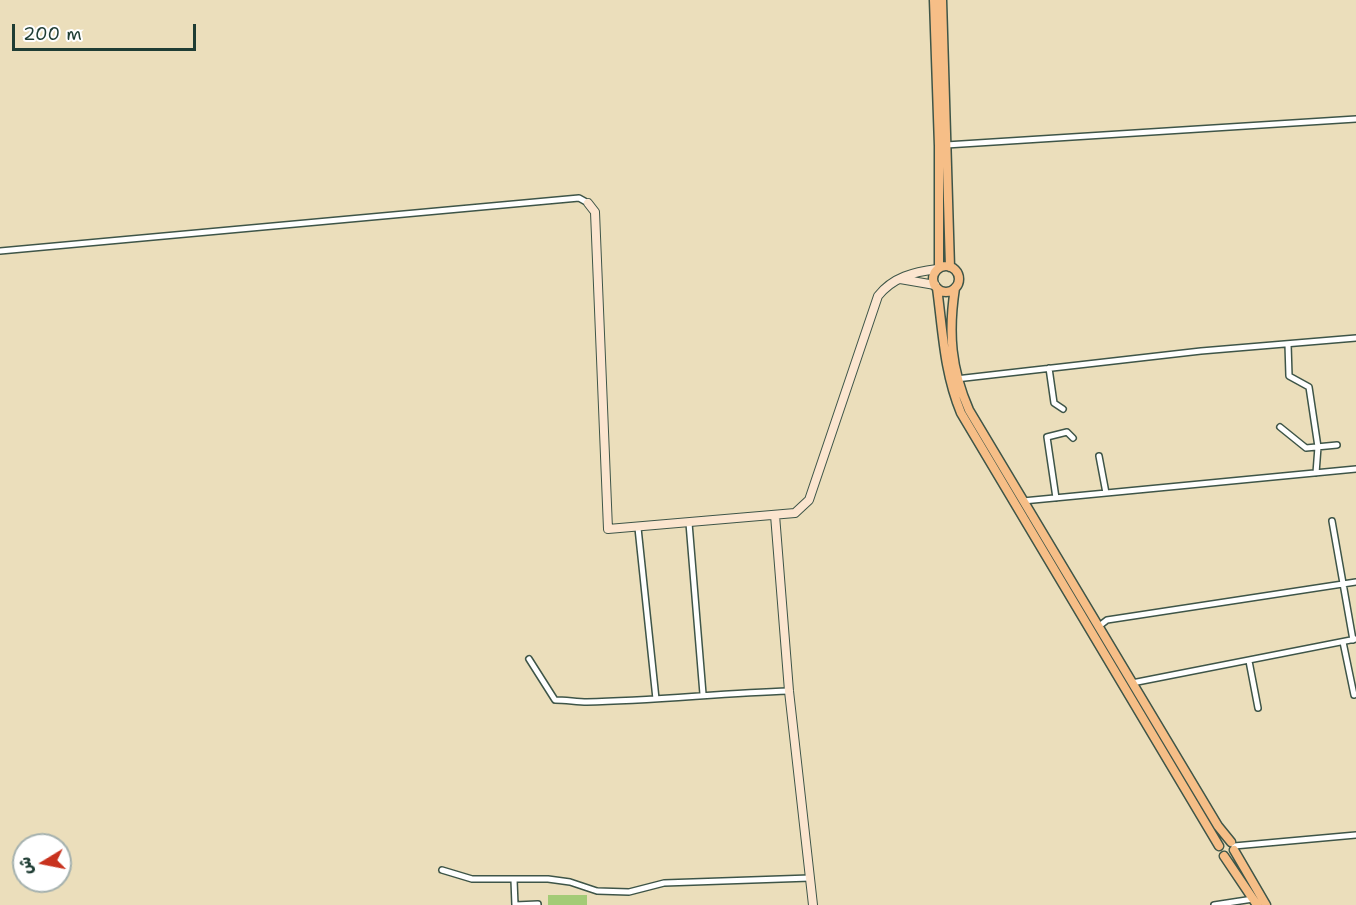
<!DOCTYPE html>
<meta charset="utf-8">
<style>
body{margin:0}
#map{position:relative;width:1356px;height:905px;overflow:hidden;background:#ebdebb;font-family:"Shantell Sans","Playpen Sans Arabic",sans-serif}
canvas{display:block}
.north{position:absolute;left:12px;top:833px;width:60px;height:60px;box-sizing:border-box;background:#fff;border:2px solid #a5b1ae;border-radius:50%;rotate:260deg;font-size:16px;font-weight:700;line-height:24px;text-align:center;color:#1f3d34}
.north::after{content:'';display:block;margin:auto;width:21px;height:27px;background:#c8321e;clip-path:polygon(50% 0,100% 100%,50% 72%,0 100%)}
.scale{position:absolute;left:12px;top:24px;width:184px;height:27px;box-sizing:border-box;border:3px solid #1f3d34;border-top:0;padding-left:8px;font-size:18px;line-height:21px;white-space:nowrap;color:#1f3d34;-webkit-text-stroke:4px #fff;paint-order:stroke}
</style>
<div id="map">
<canvas width="1356" height="905"></canvas>
<div class="north">ش</div>
<div class="scale">200 m</div>
</div>
<script>
const g = document.querySelector('canvas').getContext('2d');
g.lineJoin = 'round';
function fillPath(path, color) { g.fillStyle = color; g.fill(path, 'evenodd'); }
function trace(path, color, width, dash) { g.strokeStyle = color; g.lineWidth = width; g.lineCap = dash ? 'butt' : 'round'; g.setLineDash(dash || []); g.stroke(path); }
const green = new Path2D(`
 M 548,895 L 587,895 L 587,905 L 548,905 Z`);
const minor = new Path2D(`
 M 946,145 L 1356,119
 M 0,251 L 579,198 L 588,203
 M 1288,344 L 1289,376 L 1309,387 L 1318,447 L 1316,473
 M 1049,368 L 1054,403 L 1063,409
 M 956,379 L 1201,351 L 1356,338
 M 1280,427 L 1306,448 L 1337,445
 M 1099,456 L 1106,493
 M 1056,498 L 1047,437 L 1067,432 L 1073,438
 M 1023,501 L 1356,469
 M 1332,521 L 1353,640
 M 689,523 L 703,694
 M 638,528 L 656,699
 M 1098,627 L 1107,620 L 1356,582
 M 1343,642 L 1354,695
 M 529,659 L 555,700 C 566,700 577,702 587,702 C 655,701 721,693 789,691
 M 1249,661 L 1258,708
 M 1132,683 L 1356,639
 M 1234,846 L 1356,835
 M 442,870 L 472,879 L 548,879 L 570,882 L 597,891 L 629,892 L 664,883 L 810,878
 M 514,880 L 515,905
 M 515,905 L 538,904
 M 1214,905 L 1253,899`);
const secondary = new Path2D(`
 M 588,203 L 595,212 L 608,529 L 795,513 L 809,500 L 878,296 C 893,277 914,272 937,269
 M 900,279 L 935,285
 M 775,515 L 789,691 L 813,905`);
const trunk = new Path2D(`
 M 934,0 L 939,146 L 939,268
 M 942,0 L 950,267
 M933 279a13 13 0 1 1 26 0a13 13 0 1 1-26 0Z
 M 937,288 C 943,332 944,372 961,413 L 1219,846
 M 955,288 C 948,333 951,369 969,410 L 1218,826 L 1231,842
 M 1234,850 L 1266,905
 M 1224,856 L 1257,905`);
fillPath(green, '#a3cb76');
trace(minor, '#3e5548', 8);
trace(secondary, '#3e5548', 10);
trace(trunk, '#3e5548', 11);
trace(minor, '#fff', 5);
trace(secondary, '#fbe5cf', 8);
trace(trunk, '#f6be87', 8);
</script>
